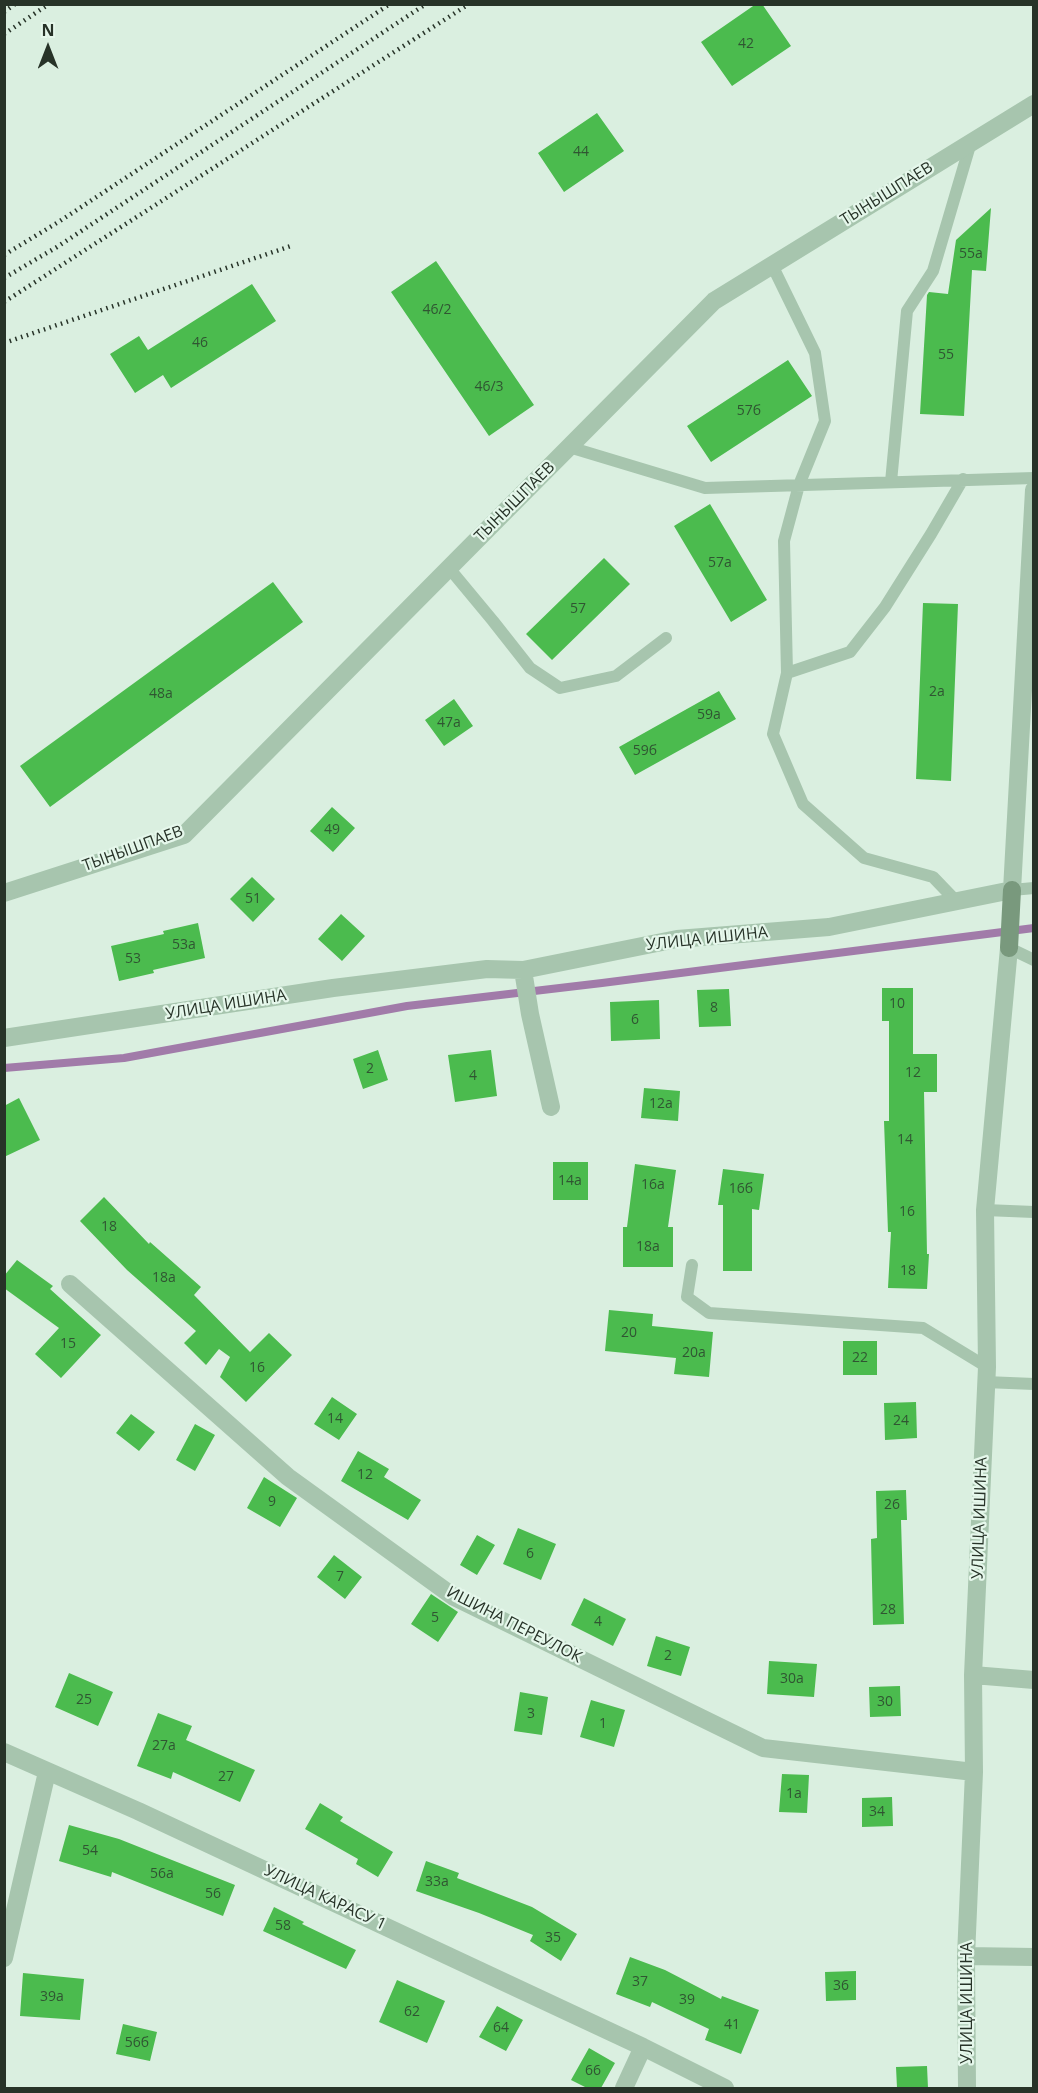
<!DOCTYPE html>
<meta charset="utf-8">
<style>
body{margin:0}
#map{position:relative;width:1038px;height:2093px;overflow:hidden;background:#daefe0;font-family:"Open Sans",sans-serif}
canvas{display:block}
.frame{position:absolute;inset:0;border:6px solid #273328;pointer-events:none}
.north{position:absolute;left:18px;top:18px;width:60px;height:60px;-webkit-text-stroke:4px #e5f7eb;paint-order:stroke;rotate:0deg;font-size:16px;font-weight:700;line-height:24px;text-align:center;color:#273328}
.north::after{content:'';display:block;margin:auto;width:21px;height:27px;background:#273328;clip-path:polygon(50% 0,100% 100%,50% 72%,0 100%)}
</style>
<div id="map">
<canvas width="1038" height="2093"></canvas>
<div class="frame"></div>
<div class="north">N</div>
</div>
<script>
const g = document.querySelector('canvas').getContext('2d');
g.lineJoin = 'round';
function trace(path, color, width, dash) { g.strokeStyle = color; g.lineWidth = width; g.lineCap = dash ? 'butt' : 'round'; g.setLineDash(dash || []); g.stroke(path); }
function fillPath(path, color) { g.fillStyle = color; g.fill(path, 'evenodd'); }
function write(font, color, halo, rows, align = 'center') {
  g.font = font + ' "Open Sans",sans-serif'; g.lineWidth = 4.5; g.setLineDash([]); g.textBaseline = 'middle'; g.strokeStyle = halo; g.fillStyle = color; for (const [text, x, y, turn = 0] of rows) {
    g.save(); g.translate(x, y); g.rotate((+turn || 0) * Math.PI / 180); g.textAlign = isNaN(turn) ? turn : align; if (halo) g.strokeText(text, 0, 0); g.fillText(text, 0, 0); g.restore();
  }
}
const stream = new Path2D(`
 M 4,1068 L 124,1058 L 407,1006 L 602,983 L 1034,928`);
const building = new Path2D(`
 M 756,4 L 762,4 L 791,46 L 732,86 L 701,42 Z
 M 597,113 L 624,151 L 564,192 L 538,153 Z
 M 991,208 L 986,271 L 972,270 L 964,416 L 920,414 L 927,295 L 929,292 L 948,294 L 956,240 Z
 M 436,261 L 534,405 L 489,436 L 391,292 Z
 M 252,284 L 276,321 L 171,388 L 163,375 L 135,393 L 110,354 L 139,336 L 148,350 Z
 M 788,360 L 812,396 L 711,462 L 687,426 Z
 M 710,504 L 767,600 L 731,622 L 674,526 Z
 M 604,558 L 630,584 L 552,660 L 526,634 Z
 M 273,582 L 303,622 L 50,807 L 20,766 Z
 M 923,603 L 958,604 L 951,781 L 916,779 Z
 M 719,691 L 736,719 L 635,775 L 619,747 Z
 M 454,699 L 473,726 L 444,746 L 425,720 Z
 M 332,807 L 355,828 L 333,852 L 310,831 Z
 M 252,877 L 275,899 L 253,922 L 230,899 Z
 M 341,914 L 365,936 L 342,961 L 318,939 Z
 M 198,923 L 205,958 L 153,970 L 154,973 L 119,981 L 111,946 L 164,934 L 163,931 Z
 M 882,988 L 913,988 L 913,1054 L 937,1054 L 937,1092 L 924,1092 L 927,1254 L 929,1254 L 927,1289 L 888,1288 L 891,1232 L 888,1232 L 884,1121 L 889,1121 L 889,1021 L 882,1021 Z
 M 729,989 L 731,1026 L 699,1027 L 697,990 Z
 M 659,1000 L 660,1039 L 611,1041 L 610,1002 Z
 M 378,1050 L 388,1080 L 363,1089 L 353,1059 Z
 M 491,1050 L 497,1096 L 455,1102 L 448,1055 Z
 M 644,1088 L 680,1091 L 678,1121 L 641,1118 Z
 M 19,1098 L 40,1140 L 4,1157 L 4,1106 Z
 M 553,1162 L 588,1162 L 588,1200 L 553,1200 Z
 M 635,1164 L 676,1170 L 668,1227 L 673,1227 L 673,1267 L 623,1267 L 623,1227 L 627,1227 Z
 M 723,1169 L 764,1174 L 759,1210 L 752,1209 L 752,1271 L 723,1271 L 723,1205 L 718,1205 Z
 M 104,1197 L 149,1244 L 150,1242 L 201,1287 L 194,1295 L 250,1352 L 269,1333 L 292,1355 L 246,1402 L 220,1377 L 230,1357 L 219,1349 L 206,1365 L 184,1343 L 196,1331 L 127,1270 L 80,1221 Z
 M 17,1260 L 53,1286 L 50,1289 L 101,1335 L 61,1378 L 35,1354 L 59,1328 L 4,1288 L 4,1276 Z
 M 609,1310 L 653,1314 L 652,1326 L 713,1332 L 709,1377 L 674,1374 L 676,1358 L 605,1351 Z
 M 843,1341 L 877,1341 L 877,1375 L 843,1375 Z
 M 332,1397 L 357,1414 L 339,1440 L 314,1424 Z
 M 916,1402 L 917,1438 L 885,1440 L 884,1403 Z
 M 131,1414 L 155,1432 L 139,1451 L 116,1433 Z
 M 195,1424 L 215,1435 L 195,1471 L 176,1460 Z
 M 358,1451 L 389,1469 L 384,1477 L 421,1500 L 408,1520 L 341,1481 Z
 M 264,1477 L 297,1498 L 280,1527 L 247,1508 Z
 M 906,1490 L 907,1520 L 901,1520 L 904,1624 L 873,1625 L 871,1539 L 877,1538 L 876,1491 Z
 M 518,1528 L 556,1544 L 541,1580 L 503,1564 Z
 M 477,1535 L 495,1545 L 477,1575 L 460,1565 Z
 M 334,1555 L 362,1577 L 345,1599 L 317,1577 Z
 M 431,1594 L 458,1612 L 438,1642 L 411,1624 Z
 M 584,1598 L 626,1619 L 613,1646 L 571,1625 Z
 M 656,1636 L 690,1647 L 681,1676 L 647,1666 Z
 M 769,1661 L 817,1664 L 814,1697 L 767,1694 Z
 M 69,1673 L 113,1692 L 98,1726 L 55,1707 Z
 M 900,1686 L 901,1716 L 870,1717 L 869,1687 Z
 M 520,1692 L 548,1697 L 542,1735 L 514,1731 Z
 M 591,1700 L 625,1710 L 614,1747 L 580,1737 Z
 M 158,1713 L 192,1726 L 186,1740 L 255,1770 L 240,1802 L 173,1772 L 171,1779 L 137,1766 Z
 M 782,1774 L 809,1775 L 807,1813 L 779,1812 Z
 M 892,1797 L 893,1826 L 862,1827 L 862,1798 Z
 M 320,1803 L 343,1817 L 340,1821 L 393,1852 L 378,1877 L 356,1864 L 358,1859 L 305,1829 Z
 M 69,1825 L 119,1839 L 235,1885 L 223,1916 L 112,1872 L 111,1877 L 59,1861 Z
 M 426,1861 L 459,1873 L 457,1878 L 532,1907 L 577,1934 L 561,1961 L 530,1941 L 533,1935 L 479,1913 L 416,1891 Z
 M 274,1907 L 304,1922 L 302,1924 L 356,1950 L 346,1969 L 263,1931 Z
 M 630,1957 L 665,1970 L 721,1999 L 722,1996 L 759,2010 L 741,2054 L 705,2040 L 709,2029 L 652,2002 L 650,2007 L 616,1994 Z
 M 856,1971 L 856,2000 L 826,2001 L 825,1972 Z
 M 23,1973 L 84,1979 L 80,2020 L 20,2016 Z
 M 397,1980 L 445,2001 L 427,2043 L 379,2022 Z
 M 497,2006 L 523,2020 L 506,2051 L 479,2037 Z
 M 123,2024 L 157,2032 L 150,2061 L 116,2054 Z
 M 589,2048 L 615,2063 L 601,2088 L 587,2088 L 571,2080 Z
 M 927,2066 L 928,2088 L 897,2088 L 896,2067 Z`);
const lane = new Path2D(`
 M 772,265 L 815,353 L 825,421 L 799,485 L 784,541 L 787,673 L 773,734 L 803,804 L 864,858 L 933,877 L 957,902
 M 569,447 L 705,488 L 1034,478
 M 891,482 L 907,311 L 933,271 L 971,142
 M 449,568 L 493,621 L 530,668 L 560,688 L 616,676 L 666,638
 M 787,673 L 850,652 L 885,607 L 931,534 L 963,479
 M 1012,890 L 1034,888
 M 1009,948 L 1034,960
 M 985,1210 L 1034,1212
 M 692,1265 L 687,1297 L 709,1313 L 923,1328 L 987,1367
 M 985,1382 L 1034,1384`);
const street = new Path2D(`
 M 4,893 L 184,835 L 714,301 L 1034,104
 M 523,970 L 530,1014 L 551,1107
 M 4,1038 L 333,988 L 487,969 L 523,970 L 677,939 L 829,927 L 1012,890 L 1034,490
 M 70,1284 L 288,1477 L 454,1597 L 763,1748 L 974,1772
 M 973,1675 L 1034,1680
 M 4,1752 L 138,1811 L 643,2047 L 725,2088
 M 966,1956 L 1034,1957
 M 4,1958 L 47,1772
 M 624,2088 L 643,2047
 M 967,2088 L 966,1956 L 974,1772 L 973,1675 L 987,1367 L 985,1210 L 1009,948`);
const secondary = new Path2D(`
 M 1009,948 L 1012,890`);
const rail = new Path2D(`
 M 4,12 L 15,4
 M 4,34 L 49,4
 M 4,255 L 60,221 L 390,4
 M 4,278 L 57,247 L 426,4
 M 4,302 L 469,4
 M 4,343 L 291,246`);
const numberNames = [
 ["42",746,44],
 ["44",581,152],
 ["55а",971,254],
 ["46/2",437,310],
 ["46",200,343],
 ["55",946,355],
 ["46/3",489,387],
 ["57б",749,411],
 ["57а",720,563],
 ["57",578,609],
 ["2а",937,692],
 ["48а",161,694],
 ["59а",709,715],
 ["47а",449,723],
 ["59б",645,751],
 ["49",332,830],
 ["51",253,899],
 ["53а",184,945],
 ["53",133,959],
 ["10",897,1004],
 ["8",714,1008],
 ["6",635,1020],
 ["2",370,1069],
 ["12",913,1073],
 ["4",473,1076],
 ["12а",661,1104],
 ["14",905,1140],
 ["14а",570,1181],
 ["16а",653,1185],
 ["16б",741,1189],
 ["16",907,1212],
 ["18",109,1227],
 ["18а",648,1247],
 ["18",908,1271],
 ["18а",164,1278],
 ["20",629,1333],
 ["15",68,1344],
 ["20а",694,1353],
 ["22",860,1358],
 ["16",257,1368],
 ["14",335,1419],
 ["24",901,1421],
 ["12",365,1475],
 ["9",272,1502],
 ["26",892,1505],
 ["6",530,1554],
 ["7",340,1577],
 ["28",888,1610],
 ["5",435,1618],
 ["4",598,1622],
 ["2",668,1656],
 ["30а",792,1679],
 ["25",84,1700],
 ["30",885,1702],
 ["3",531,1714],
 ["1",603,1724],
 ["27а",164,1746],
 ["27",226,1777],
 ["1а",794,1794],
 ["34",877,1812],
 ["54",90,1851],
 ["56а",162,1874],
 ["33а",437,1882],
 ["56",213,1894],
 ["58",283,1926],
 ["35",553,1938],
 ["37",640,1982],
 ["36",841,1986],
 ["39а",52,1997],
 ["39",687,2000],
 ["62",412,2012],
 ["41",732,2025],
 ["64",501,2028],
 ["56б",137,2043],
 ["66",593,2071]
];
const streetNames = [
 ["ТЫНЫШПАЕВ",887,194,-32],
 ["ТЫНЫШПАЕВ",515,502,-45],
 ["ТЫНЫШПАЕВ",133,849,-20],
 ["УЛИЦА ИШИНА",707,939,-6],
 ["УЛИЦА ИШИНА",226,1005,-9],
 ["УЛИЦА ИШИНА",980,1518,-88],
 ["ИШИНА ПЕРЕУЛОК",514,1625,27],
 ["УЛИЦА КАРАСУ 1",325,1898,25],
 ["УЛИЦА ИШИНА",967,2003,-90]
];
trace(stream, '#a17ba9', 8);
fillPath(building, '#4bbb4e');
trace(lane, '#a7c5ae', 12);
trace(street, '#a7c5ae', 18);
trace(secondary, '#79997d', 18);
trace(rail, '#273328', 4.5, [1.5, 4.5]);
write('14px', '#305532', null, numberNames);
write('16px', '#273328', '#e5f7eb', streetNames);
</script>
